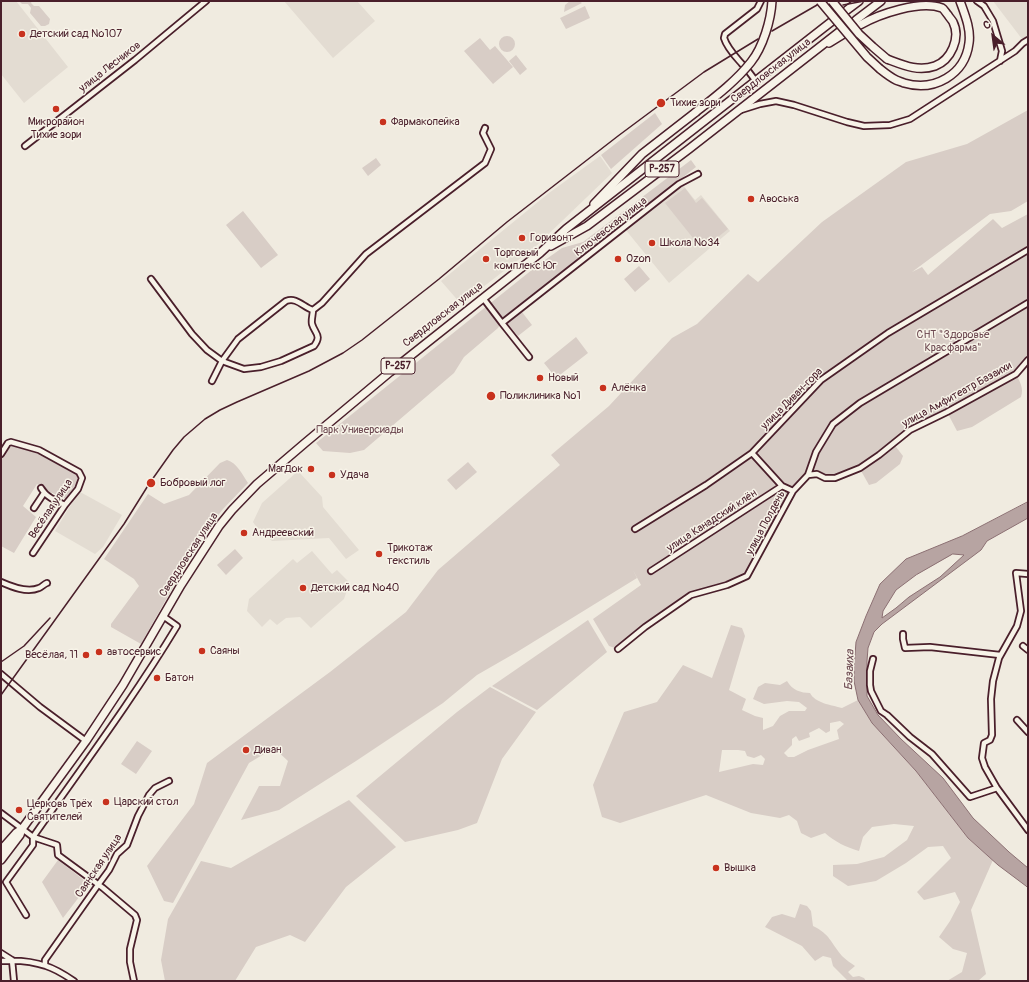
<!DOCTYPE html>
<meta charset="utf-8">
<style>
body{margin:0}
#map{position:relative;width:1029px;height:982px;overflow:hidden;background:#f0ebe0;font-family:Pangolin,sans-serif}
canvas{display:block}
.frame{position:absolute;inset:0;border:2px solid #4a1f2b;pointer-events:none}
.north{position:absolute;left:973px;top:16px;width:40px;height:40px;-webkit-text-stroke:3px #f7f3e8;paint-order:stroke;rotate:331deg;font-size:11px;font-weight:700;line-height:16px;text-align:center;color:#4a1f2b}
.north::after{content:'';display:block;margin:auto;width:14px;height:18px;background:#4a1f2b;clip-path:polygon(50% 0,100% 100%,50% 72%,0 100%)}
</style>
<div id="map">
<canvas width="1029" height="982"></canvas>
<div class="frame"></div>
<div class="north">С</div>
</div>
<script>
const g = document.querySelector('canvas').getContext('2d');
g.lineJoin = 'round';
function fillPath(path, color) { g.fillStyle = color; g.fill(path, 'evenodd'); }
function trace(path, color, width, dash) { g.strokeStyle = color; g.lineWidth = width; g.lineCap = dash ? 'butt' : 'round'; g.setLineDash(dash || []); g.stroke(path); }
function write(font, color, halo, rows, align = 'center') {
  g.font = font + ' Pangolin,sans-serif'; g.lineWidth = 3; g.setLineDash([]); g.textBaseline = 'middle'; g.strokeStyle = halo; g.fillStyle = color; for (const [text, x, y, turn = 0] of rows) {
    g.save(); g.translate(x, y); g.rotate((+turn || 0) * Math.PI / 180); g.textAlign = isNaN(turn) ? turn : align; if (halo) g.strokeText(text, 0, 0); g.fillText(text, 0, 0); g.restore();
  }
}
const built = new Path2D(`
 M 1,1 L 16,1 L 68,67 L 24,103 L 1,74 Z
 M 284,1 L 357,1 L 375,21 L 333,58 Z
 M 993,1 L 1028,1 L 1028,36 L 1022,39 Z
 M 600,156 L 612,173 L 535,247 L 461,304 L 441,281 L 549,193 Z
 M 682,184 L 695,200 L 701,195 L 730,231 L 669,283 L 625,229 Z
 M 298,471 L 322,497 L 323,507 L 359,550 L 346,559 L 329,538 L 272,541 L 255,525 L 253,522 L 262,503 Z
 M 78,493 L 82,493 L 122,515 L 103,547 L 95,554 L 55,531 Z
 M 312,551 L 332,574 L 337,570 L 348,581 L 343,586 L 347,590 L 344,599 L 311,628 L 300,617 L 286,618 L 277,625 L 270,619 L 262,627 L 247,611 L 249,599 L 293,559 L 297,563 Z`);
const green = new Path2D(`
 M 19,1 L 32,1 L 31,3 L 34,6 L 39,6 L 50,19 L 49,24 L 45,26 L 41,26 L 30,13 L 31,8 L 28,4 L 22,4 Z
 M 570,1 L 579,1 L 582,3 L 564,12 L 565,5 Z
 M 585,6 L 590,18 L 566,29 L 560,18 Z
 M499 44a8 8 0 1 1 16 0a8 8 0 1 1-16 0Z
 M 480,38 L 490,50 L 495,46 L 513,67 L 493,84 L 464,51 Z
 M 516,55 L 527,69 L 520,75 L 509,61 Z
 M 1028,110 L 1028,201 L 1011,211 L 990,214 L 912,272 L 922,267 L 928,275 L 993,219 L 1002,228 L 1028,214 L 1028,360 L 1016,374 C 1020,382 1024,388 1021,397 L 972,427 L 957,431 L 947,412 L 910,430 L 893,443 L 903,456 L 900,464 L 876,483 L 869,485 L 860,469 L 835,478 L 817,474 L 808,475 L 793,491 L 747,576 L 691,595 L 618,649 L 609,646 L 593,619 L 641,585 L 633,570 L 637,578 L 517,652 L 477,675 L 443,703 L 356,761 L 279,810 L 241,820 L 259,786 L 280,786 L 288,761 L 274,748 L 249,763 L 173,903 L 164,901 L 147,866 L 194,804 L 207,763 L 330,672 L 406,612 L 438,570 L 560,465 L 551,455 L 609,406 L 672,338 L 697,324 L 748,274 L 758,282 L 822,222 L 906,162 L 967,144 Z
 M 655,113 L 662,124 L 611,169 L 601,155 Z
 M 376,158 L 381,165 L 368,176 L 362,168 Z
 M 691,160 L 696,167 L 503,319 L 498,328 L 464,357 L 454,373 L 364,450 L 350,453 L 323,451 L 316,443 L 538,265 L 562,248 L 583,242 Z
 M 685,188 L 696,203 L 702,198 L 728,229 L 708,245 L 703,239 L 697,243 L 665,203 Z
 M 243,211 L 278,255 L 261,268 L 226,225 Z
 M 639,266 L 650,279 L 635,292 L 624,279 Z
 M 522,312 L 532,325 L 518,336 L 507,323 Z
 M 576,337 L 588,353 L 556,378 L 544,363 Z
 M 12,445 L 36,453 L 77,474 L 78,481 L 66,499 L 48,491 L 37,484 L 23,506 L 36,517 L 14,553 L 1,546 L 1,459 L 8,448 Z
 M 227,460 C 237,463 242,474 248,483 L 223,509 L 200,539 L 141,644 L 111,627 L 111,624 L 139,586 L 134,579 L 104,559 L 148,494 L 164,504 L 189,495 L 220,463 Z
 M 468,462 L 477,472 L 456,490 L 447,480 Z
 M 235,549 L 243,558 L 226,575 L 217,565 Z
 M 588,620 L 607,652 L 537,710 L 492,686 Z
 M 731,625 L 742,628 L 745,636 L 729,690 L 746,699 L 742,710 L 755,716 L 763,718 L 763,730 L 773,726 L 780,716 L 789,711 L 805,711 L 807,708 L 799,702 L 787,701 L 764,704 L 753,699 L 758,687 L 765,683 L 780,685 L 787,681 C 792,690 801,693 810,693 C 815,703 831,705 842,708 L 858,700 L 872,723 L 916,771 L 968,838 L 993,860 L 971,910 L 986,974 L 978,981 L 947,981 L 962,972 L 967,953 L 953,949 L 939,937 L 950,921 L 960,902 L 955,892 L 924,900 L 917,892 L 951,858 L 943,846 L 928,847 L 906,863 L 876,881 L 848,886 L 833,876 L 833,865 L 857,864 L 884,857 L 907,840 L 914,826 L 894,824 L 872,827 L 863,837 L 859,851 C 846,847 835,842 825,833 L 811,838 L 801,833 L 797,821 L 789,815 L 780,818 L 751,813 L 706,795 L 620,823 L 602,817 L 593,785 L 624,712 L 657,702 L 683,665 L 712,678 ZM 840,721 L 844,724 L 837,730 L 839,739 L 808,750 L 794,757 L 788,757 L 784,753 L 792,745 L 792,739 L 796,736 L 799,741 L 810,737 L 809,733 L 819,728 L 826,733 L 830,731 L 830,723 ZM 722,750 L 738,750 L 745,751 L 747,756 L 754,758 L 761,755 L 765,759 L 763,765 L 753,764 L 719,772 Z
 M 490,687 L 536,712 L 502,759 L 477,823 L 458,830 L 405,842 L 356,796 L 457,712 Z
 M 137,741 L 152,751 L 136,774 L 121,764 Z
 M 349,800 L 396,847 L 346,887 L 305,942 L 290,935 L 256,947 L 235,981 L 165,981 L 161,960 L 168,919 L 201,861 L 231,868 Z
 M 58,860 L 89,884 L 63,918 L 42,882 Z
 M 800,904 L 807,906 L 811,911 L 813,926 C 830,934 831,943 842,956 C 846,960 851,963 855,966 L 848,972 L 853,977 L 859,976 L 864,978 L 866,981 L 848,981 L 833,966 L 831,958 L 823,956 L 815,961 L 802,946 L 765,927 L 772,917 L 782,914 L 795,918 Z`);
const water = new Path2D(`
 M 1028,502 L 1028,518 L 987,541 L 981,550 L 969,559 L 882,624 L 874,632 L 868,648 L 867,661 L 867,696 L 878,715 L 901,739 L 943,778 L 973,818 L 1009,852 L 1028,868 L 1028,888 L 1026,886 L 998,865 L 968,838 L 916,771 L 872,723 L 858,700 L 854,681 L 854,667 L 856,642 L 866,616 L 880,584 L 906,559 L 962,536 ZM 953,554 L 964,555 L 940,577 L 909,597 L 896,608 L 882,618 L 883,611 L 896,590 L 916,575 Z`);
const minor = new Path2D(`
 M 977,1 L 984,6 L 993,21 L 1002,51 L 1000,61
 M 742,64 C 735,56 727,48 724,38 L 725,34 L 757,9 L 761,1
 M 749,72 L 755,80
 M 741,110 L 760,104 L 776,101 L 794,105 L 847,122 L 864,126 L 890,125 L 910,119 L 1015,51 L 1023,43 L 1028,40
 M 25,146 L 135,60 L 206,1
 M 151,279 L 192,334 L 207,350 L 222,361 L 244,369 L 261,367 L 281,361 L 314,346 C 322,335 315,334 312,324 C 311,320 313,314 313,310
 M 483,298 L 502,323
 M 529,357 L 502,323 L 679,184 L 698,174
 M 212,381 L 222,361 L 238,339 L 286,301 C 297,297 303,307 313,310 L 322,303 L 366,254 L 485,163 L 491,149 L 483,133 L 485,128
 M 752,453 L 782,486 L 793,491
 M 1,454 L 8,443 L 11,442 L 39,450 L 79,472 L 82,478 L 78,489 L 65,505 L 33,553
 M 808,475 L 817,474 L 825,478 L 835,478 L 860,468 L 879,455 L 910,430 L 947,412 L 1016,374 L 1028,360
 M 41,488 C 46,497 56,501 65,505
 M 34,508 L 44,493
 M 635,529 L 706,485 L 752,453 L 821,380 L 888,333 L 1028,250
 M 651,571 L 782,486
 M 1028,574 L 1016,573 L 1021,611 L 1017,626 L 999,658 L 993,681 L 991,699 L 992,735 L 990,740 L 984,743 L 982,758 L 985,767 L 997,788 L 1028,830
 M 1,582 C 12,587 27,593 39,588 C 42,587 44,584 47,583
 M 903,634 L 903,639 L 905,648 L 930,647 L 1000,655
 M 1023,646 L 1028,650
 M 618,649 L 645,627 L 691,595 L 727,585 L 747,576 L 793,491 L 808,475 L 816,452 L 833,424 L 860,403 L 1028,303
 M 873,659 L 870,671 L 870,685 L 871,691 L 881,711 L 887,715 L 910,737 L 932,754 L 970,797 L 997,788
 M 1,674 L 40,707 L 86,741
 M 1017,720 L 1028,732
 M 1,813 L 33,837 L 57,845 L 58,855 L 103,888 L 135,915 L 137,920 L 130,949 L 130,962 L 134,981
 M 26,915 L 6,882 L 33,845 L 33,837 C 82,767 133,699 177,626 L 163,616
 M 1,953 L 12,960
 M 12,960 L 14,981
 M 1,961 C 16,960 32,961 46,966 C 56,969 65,975 74,981
 M 45,965 L 45,960 L 98,885 L 109,870 L 117,854 L 127,845 L 138,816 L 149,795 L 155,788 L 169,781`);
const primary = new Path2D(`
 M 860,25 C 879,14 920,0 942,8 C 944,9 946,13 948,15 C 949,17 952,20 953,22 C 961,38 951,60 935,66 C 918,72 903,65 887,59
 M 829,43 L 842,35
 M 880,69 C 885,73 890,77 896,80 C 898,81 902,82 904,83 C 934,92 965,75 969,43 C 971,29 965,15 960,1
 M 594,204 L 642,154 L 696,112`);
const trunk = new Path2D(`
 M 847,10 L 859,1
 M 856,20 L 881,1
 M 551,246 L 587,226 L 689,149 L 839,32
 M 1,850 L 16,833 L 22,829
 M 1,860 L 20,835 L 22,829 L 86,741 L 123,685 L 181,585 L 219,526 L 232,510 L 257,484 L 305,443 L 390,372 L 540,253 L 566,229 L 831,22`);
const rail = new Path2D(`
 M 843,5 L 864,1
 M 772,31 L 817,5
 M 1,662 L 24,646 L 50,618
 M 1,695 L 124,524 L 149,484 L 173,450 L 184,437 L 205,419 L 220,410 L 237,402 L 309,371 L 343,353 L 362,340 L 439,279 L 507,222 L 618,136 L 704,72 L 758,39`);
const primaryBridge = new Path2D(`
 M 820,1 L 867,57 L 880,69
 M 832,1 L 859,34 L 873,47 L 887,59
 M 696,112 C 715,97 736,81 751,62 C 763,47 771,20 772,1`);
const markers = [
 [22,34,4,"#c8321e"],
 [661,103,5,"#c8321e"],
 [56,109,4,"#c8321e"],
 [383,122,4,"#c8321e"],
 [751,199,4,"#c8321e"],
 [522,238,4,"#c8321e"],
 [652,243,4,"#c8321e"],
 [486,259,4,"#c8321e"],
 [618,259,4,"#c8321e"],
 [540,378,4,"#c8321e"],
 [603,388,4,"#c8321e"],
 [491,396,5,"#c8321e"],
 [311,469,4,"#c8321e"],
 [332,475,4,"#c8321e"],
 [151,483,5,"#c8321e"],
 [244,533,4,"#c8321e"],
 [379,554,4,"#c8321e"],
 [303,588,4,"#c8321e"],
 [202,651,4,"#c8321e"],
 [99,652,4,"#c8321e"],
 [86,655,4,"#c8321e"],
 [157,678,4,"#c8321e"],
 [246,750,4,"#c8321e"],
 [106,802,4,"#c8321e"],
 [19,810,4,"#c8321e"],
 [716,868,4,"#c8321e"]
];
const shields = [
 [662,169,34],
 [398,366,34]
];
const shieldNames = [
 ["Р-257",662,169],
 ["Р-257",398,366]
];
const poiNames = [
 ["Детский сад №107",30,34],
 ["Тихие зори",670,103],
 ["Микрорайон",56,122,"center"],
 ["Тихие зори",56,135,"center"],
 ["Фармакопейка",391,122],
 ["Авоська",759,199],
 ["Горизонт",530,238],
 ["Школа №34",660,243],
 ["Торговый",494,253],
 ["комплекс Юг",494,266],
 ["Ozon",626,259],
 ["Новый",548,378],
 ["Алёнка",611,388],
 ["Поликлиника №1",500,396],
 ["МагДок",303,469,"right"],
 ["Удача",340,475],
 ["Бобровый лог",160,483],
 ["Андреевский",252,533],
 ["Трикотаж",387,548],
 ["текстиль",387,561],
 ["Детский сад №40",311,588],
 ["Саяны",210,651],
 ["автосервис",107,652],
 ["Весёлая, 11",78,655,"right"],
 ["Батон",165,678],
 ["Диван",254,750],
 ["Царский стол",114,802],
 ["Церковь Трёх",27,804],
 ["Святителей",27,817],
 ["Вышка",724,868]
];
const streetNames = [
 ["улица Лесников",110,67,-38],
 ["Свердловская улица",771,71,-38],
 ["Ключевская улица",611,227,-38],
 ["Свердловская улица",443,315,-38],
 ["улица Амфитеатр Базаихи",957,395,-29],
 ["улица Диван-гора",792,399,-45],
 ["Весёлая улица",51,509,-56],
 ["улица Канадский клён",712,521,-33],
 ["улица Полдень",766,523,-62],
 ["Свердловская улица",189,555,-57],
 ["Саянская улица",99,866,-56]
];
const parkNames = [
 ["СНТ \"Здоровье",953,335],
 ["Красфарма\"",953,348],
 ["Парк Универсиады",360,430]
];
const waterNames = [
 ["Базаиха",850,670,-88]
];
fillPath(built, '#e3dcd2');
fillPath(green, '#d8cdc6');
fillPath(water, '#b7a4a2');
trace(water, '#8b6f72', 1);
trace(minor, '#4a1f2b', 8);
trace(primary, '#4a1f2b', 10);
trace(trunk, '#4a1f2b', 10);
trace(minor, '#f7f3e8', 4.5);
trace(primary, '#f7f3e8', 7);
trace(trunk, '#f7f3e8', 7);
trace(rail, '#4a1f2b', 1.5);
trace(primaryBridge, '#4a1f2b', 10, []);
trace(primaryBridge, '#f7f3e8', 7);
for (const [x, y, r, color] of markers) { const dot = new Path2D(); dot.arc(x, y, r, 0, 2 * Math.PI); g.fillStyle = color; g.fill(dot); trace(dot, '#f7f3e8', 1.5); }
for (const [x, y, w] of shields) { const box = new Path2D(); box.roundRect(x - w / 2, y - 8, w, 16, 3); g.fillStyle = '#f7f3e8'; g.fill(box); trace(box, '#4a1f2b', 1); }
write('bold 10px', '#4a1f2b', null, shieldNames);
write('11px', '#4a1f2b', '#f7f3e8', poiNames, 'left');
write('11px', '#4a1f2b', '#f7f3e8', streetNames);
write('11px', '#6e4a52', '#f7f3e8', parkNames);
write('italic 12px', '#704e55', '#f7f3e8', waterNames);
</script>
